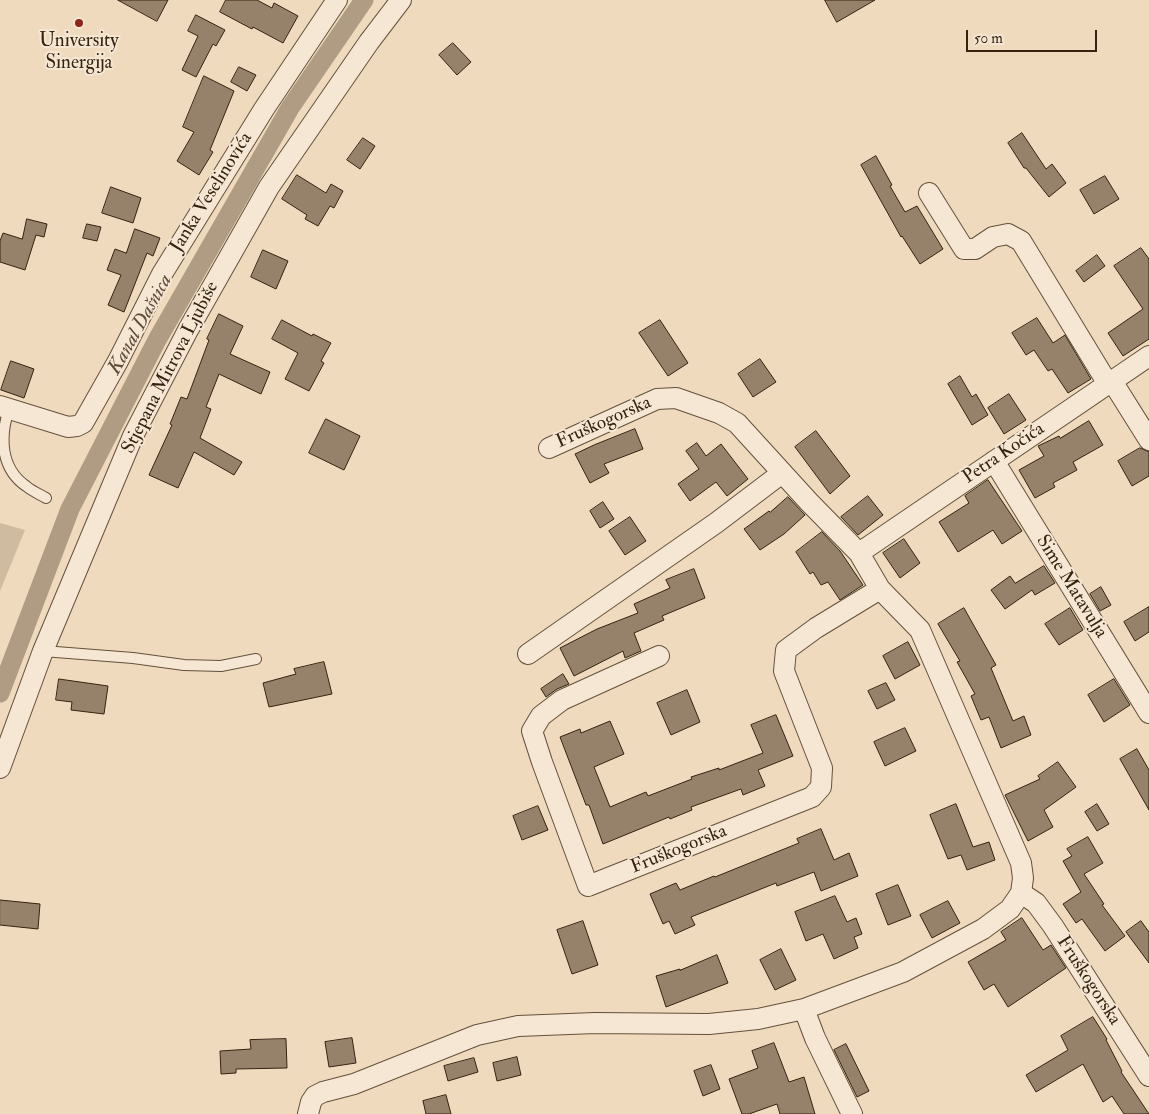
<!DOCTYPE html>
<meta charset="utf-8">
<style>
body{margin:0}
#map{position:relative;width:1149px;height:1114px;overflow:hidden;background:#efdabd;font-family:"IM FELL Double Pica",serif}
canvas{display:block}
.scale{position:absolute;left:966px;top:30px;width:131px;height:22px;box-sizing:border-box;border:2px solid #352310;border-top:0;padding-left:6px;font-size:15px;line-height:18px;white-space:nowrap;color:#352310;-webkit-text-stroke:4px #f5e7d4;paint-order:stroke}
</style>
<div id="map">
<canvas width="1149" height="1114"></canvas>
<div class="scale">50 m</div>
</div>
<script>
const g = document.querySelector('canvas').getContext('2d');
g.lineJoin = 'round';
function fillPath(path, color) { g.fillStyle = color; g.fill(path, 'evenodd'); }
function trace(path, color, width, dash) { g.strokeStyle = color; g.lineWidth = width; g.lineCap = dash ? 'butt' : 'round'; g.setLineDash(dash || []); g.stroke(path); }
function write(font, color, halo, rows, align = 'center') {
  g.font = font + ' "IM FELL Double Pica",serif'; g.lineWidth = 4; g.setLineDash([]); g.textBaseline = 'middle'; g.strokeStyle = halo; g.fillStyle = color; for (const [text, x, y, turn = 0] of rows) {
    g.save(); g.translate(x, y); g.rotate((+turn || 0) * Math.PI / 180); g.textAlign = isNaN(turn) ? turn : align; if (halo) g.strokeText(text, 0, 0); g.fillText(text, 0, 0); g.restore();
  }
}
const green = new Path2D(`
 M 0,523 L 25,530 L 0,591 Z`);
const canal = new Path2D(`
 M 0,693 L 70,509 L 157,340 L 290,108 L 364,0`);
const building = new Path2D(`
 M 118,0 L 168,0 L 157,21 Z
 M 226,0 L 257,0 L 272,8 L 274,3 L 298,16 L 283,43 L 253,27 L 252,29 L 220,12 Z
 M 825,0 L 875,0 L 837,22 Z
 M 196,15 L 225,30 L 216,46 L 213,44 L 196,77 L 182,70 L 198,36 L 188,31 Z
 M 453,43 L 471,62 L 457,75 L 439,55 Z
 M 239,67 L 256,75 L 247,91 L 231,82 Z
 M 204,76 L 234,91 L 210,150 L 213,152 L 199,175 L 177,161 L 194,132 L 183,127 Z
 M 1022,133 L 1046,169 L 1052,164 L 1066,183 L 1049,197 L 1026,168 L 1024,168 L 1008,143 Z
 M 363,138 L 375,146 L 360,169 L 347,160 Z
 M 876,156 L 892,185 L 890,186 L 905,212 L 917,206 L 943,249 L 920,264 L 902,236 L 901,237 L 861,165 Z
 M 297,175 L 326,193 L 331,184 L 343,191 L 334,208 L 330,206 L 318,226 L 305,219 L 307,215 L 282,199 Z
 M 1105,176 L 1119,199 L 1094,214 L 1080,190 Z
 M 111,187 L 141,198 L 133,223 L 102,213 Z
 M 27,219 L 47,224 L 44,237 L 36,235 L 25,270 L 0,262 L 0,241 L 3,233 L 22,239 Z
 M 87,224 L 101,227 L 97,241 L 83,238 Z
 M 135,229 L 160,238 L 153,256 L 147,253 L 124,312 L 108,305 L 121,275 L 107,270 L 115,249 L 126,253 Z
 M 1141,248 L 1149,259 L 1149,339 L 1123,356 L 1108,333 L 1143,309 L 1114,266 Z
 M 263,250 L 288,261 L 276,289 L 251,277 Z
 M 1097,255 L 1105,266 L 1084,282 L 1076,271 Z
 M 219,314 L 243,326 L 230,354 L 270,372 L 261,394 L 219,374 L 206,407 L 211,409 L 200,438 L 242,462 L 234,475 L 194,452 L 178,488 L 149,475 L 172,425 L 170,424 L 181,397 L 187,399 L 209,340 L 207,339 Z
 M 1037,318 L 1053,343 L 1065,335 L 1091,379 L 1068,393 L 1052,369 L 1048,371 L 1034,350 L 1026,355 L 1012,333 Z
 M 282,320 L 312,336 L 313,334 L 331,343 L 321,361 L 324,363 L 309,391 L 285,379 L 298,353 L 272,339 Z
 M 660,320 L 688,363 L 668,376 L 639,333 Z
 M 760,359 L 776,382 L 753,397 L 738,374 Z
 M 11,361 L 34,369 L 24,398 L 1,390 Z
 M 960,376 L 972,397 L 976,394 L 988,415 L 972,425 L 948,384 Z
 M 1009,394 L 1026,420 L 1004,434 L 988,408 Z
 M 326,419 L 360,436 L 344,470 L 309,453 Z
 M 1089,421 L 1103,445 L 1073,462 L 1077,470 L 1053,483 L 1055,487 L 1035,498 L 1019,470 L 1044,456 L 1038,446 L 1059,436 L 1060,438 Z
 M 635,429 L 643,449 L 604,464 L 609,473 L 590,483 L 575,454 L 594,445 Z
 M 816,431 L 850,476 L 830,494 L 795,447 Z
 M 697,443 L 706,456 L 721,444 L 748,479 L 727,496 L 716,482 L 690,501 L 678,484 L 699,469 L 686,451 Z
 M 1140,448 L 1149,452 L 1149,476 L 1132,486 L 1118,461 Z
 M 988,480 L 1022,531 L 1002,544 L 993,530 L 958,552 L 939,522 L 969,503 L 965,496 Z
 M 868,496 L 883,515 L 858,535 L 841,517 Z
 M 788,497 L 805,515 L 784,534 L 760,550 L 744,529 L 769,511 L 770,512 Z
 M 603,502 L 614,519 L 600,528 L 590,511 Z
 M 630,517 L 646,541 L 625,555 L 609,531 Z
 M 822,532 L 840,551 L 863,585 L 840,600 L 828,582 L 821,585 L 813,572 L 810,574 L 796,552 Z
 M 904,539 L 920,563 L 900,578 L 883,553 Z
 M 1044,566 L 1055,583 L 1035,595 L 1032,590 L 1005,609 L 991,590 L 1010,576 L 1015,583 Z
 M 694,569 L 705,598 L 662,616 L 664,620 L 634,633 L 641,651 L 625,658 L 623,651 L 574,676 L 560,648 L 597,629 L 638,613 L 634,604 L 670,588 L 666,580 Z
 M 1101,587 L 1111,605 L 1100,611 L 1090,594 Z
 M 1149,607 L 1149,632 L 1135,641 L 1124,622 Z
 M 964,608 L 996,665 L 991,668 L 1013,721 L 1024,716 L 1031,735 L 1001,748 L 989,717 L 981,720 L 971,696 L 975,694 L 957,662 L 960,661 L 938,624 Z
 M 1070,608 L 1083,630 L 1059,645 L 1045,624 Z
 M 908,642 L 920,665 L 895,679 L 883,656 Z
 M 324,662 L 332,694 L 269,707 L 263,683 L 296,674 L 294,669 Z
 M 563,674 L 569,684 L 557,689 L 546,697 L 541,689 Z
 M 59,679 L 108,686 L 104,714 L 71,710 L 72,702 L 56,700 Z
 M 1114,679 L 1130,705 L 1104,722 L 1088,695 Z
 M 886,683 L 895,700 L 877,709 L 868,691 Z
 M 687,690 L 700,722 L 671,735 L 657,703 Z
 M 776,715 L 793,756 L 758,770 L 765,786 L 743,795 L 741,789 L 691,807 L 692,810 L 670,819 L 669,817 L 603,844 L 589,805 L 586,805 L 560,737 L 580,729 L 581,733 L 610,721 L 624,754 L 594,767 L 610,807 L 646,792 L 648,796 L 692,779 L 691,777 L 719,768 L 719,770 L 763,753 L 751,725 Z
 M 905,728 L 916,751 L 885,766 L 874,742 Z
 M 1137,749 L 1149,770 L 1149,810 L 1120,759 Z
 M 1058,762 L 1076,787 L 1044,810 L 1053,827 L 1028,841 L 1005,795 L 1040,779 L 1038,776 Z
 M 956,804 L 973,847 L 989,842 L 995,860 L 967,870 L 961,855 L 948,859 L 930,815 Z
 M 1097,804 L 1109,824 L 1097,831 L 1085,812 Z
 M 538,806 L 548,830 L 522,840 L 513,816 Z
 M 821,829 L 834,860 L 849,853 L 858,876 L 821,891 L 814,872 L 777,886 L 776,883 L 691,917 L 695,925 L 675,934 L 669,921 L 663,924 L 650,894 L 676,883 L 680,890 L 714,876 L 715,877 L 799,843 L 797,839 Z
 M 1088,837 L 1103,863 L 1084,874 L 1104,904 L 1102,905 L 1125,936 L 1105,951 L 1082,919 L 1076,923 L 1063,904 L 1081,892 L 1063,861 L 1072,856 L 1067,849 Z
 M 898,885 L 911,916 L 888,925 L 876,894 Z
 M 835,896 L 847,922 L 856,918 L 862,934 L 854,937 L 858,948 L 834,959 L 823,934 L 806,941 L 795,912 Z
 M 0,900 L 40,904 L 38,929 L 0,925 Z
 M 948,901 L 960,923 L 932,938 L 920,915 Z
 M 1022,918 L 1043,950 L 1051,945 L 1066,968 L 1008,1007 L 994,984 L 984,990 L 968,962 L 1006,940 L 1001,932 Z
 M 583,921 L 598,965 L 572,974 L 557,930 Z
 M 1141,921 L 1149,932 L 1149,963 L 1126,932 Z
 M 781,949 L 796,980 L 775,990 L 760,960 Z
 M 717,955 L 728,983 L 666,1007 L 656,976 L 680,969 L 680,970 Z
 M 1093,1017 L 1107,1039 L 1106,1040 L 1122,1071 L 1121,1072 L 1149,1114 L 1124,1114 L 1112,1096 L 1103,1102 L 1083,1064 L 1036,1092 L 1026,1075 L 1068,1050 L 1061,1036 Z
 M 352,1038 L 356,1063 L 329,1067 L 325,1042 Z
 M 286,1039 L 287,1068 L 236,1069 L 236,1073 L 221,1074 L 220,1051 L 251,1049 L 250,1040 Z
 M 774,1043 L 789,1082 L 804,1077 L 815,1114 L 780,1114 L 777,1104 L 749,1114 L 742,1114 L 729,1079 L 758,1068 L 752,1051 Z
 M 846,1044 L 869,1091 L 857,1097 L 834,1050 Z
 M 517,1057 L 521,1075 L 497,1081 L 493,1063 Z
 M 474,1058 L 478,1072 L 448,1081 L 444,1066 Z
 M 711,1065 L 720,1089 L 703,1096 L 694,1071 Z
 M 446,1095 L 451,1114 L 426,1114 L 423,1101 Z`);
const service = new Path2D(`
 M 9,409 C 0,436 0,468 26,486 C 32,491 39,494 46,498
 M 43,651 L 133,658 L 184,665 L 221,666 L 256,659`);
const minor = new Path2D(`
 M 929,193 L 964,249 L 975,249 L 993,237 L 1008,234 L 1021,241 L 1108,384
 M 1112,381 L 1149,440
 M 0,406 L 68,427 L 77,426 L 83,423 L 118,361 L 162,274 L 264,109 L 337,0
 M 994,461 L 1149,713
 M 859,553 L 1149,356
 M 528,654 L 716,523 L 782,473
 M 659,656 L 562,700 L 541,716 L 532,731 L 542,762 L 588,886 L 812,797 L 821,787 L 822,768 L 784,671 L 786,650 L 816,628 L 880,589
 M 0,768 L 43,651 L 133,436 L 188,330 L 269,187 L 369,42 L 401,0
 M 1021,893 L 1036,903 L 1053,926 L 1149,1076
 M 804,1009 L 815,1038 L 852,1114
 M 308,1114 L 311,1102 L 315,1096 L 323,1092 L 354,1084 L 477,1035 L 518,1026 L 595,1023 L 709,1024 L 758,1019 L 804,1009 L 903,972 L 983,929 L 1010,909 L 1021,893 L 1023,878 L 1021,863 L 920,630 L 880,589 L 859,553 L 809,502 L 737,423 L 719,413 L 676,398 L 657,399 L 549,448`);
const markers = [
 [79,23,5,"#8f2418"]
];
const poiNames = [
 ["University",79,42],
 ["Sinergija",79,64]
];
const streetNames = [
 ["Janka Veselinovića",212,193,-58],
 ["Stjepana Mitrova Ljubiše",171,368,-63],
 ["Fruškogorska",604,423,-24],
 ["Petra Kočića",1004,454,-34],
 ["Sime Matavulja",1071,587,58],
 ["Fruškogorska",679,850,-22],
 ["Fruškogorska",1088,981,57]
];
const waterNames = [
 ["Kanal Dašnica",141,325,-61]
];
fillPath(green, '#cfbba0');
trace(canal, '#b09c82', 19);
fillPath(building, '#96826a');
trace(building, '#352310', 1);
trace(service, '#64513b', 12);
trace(minor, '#64513b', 22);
trace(service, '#f5e7d4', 10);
trace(minor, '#f5e7d4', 20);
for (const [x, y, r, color] of markers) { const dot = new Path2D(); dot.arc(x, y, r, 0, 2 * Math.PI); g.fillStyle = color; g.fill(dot); trace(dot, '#f5e7d4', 2); }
write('19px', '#352310', '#f5e7d4', poiNames);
write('19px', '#352310', '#f5e7d4', streetNames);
write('italic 20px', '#604d38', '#f5e7d4', waterNames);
</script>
